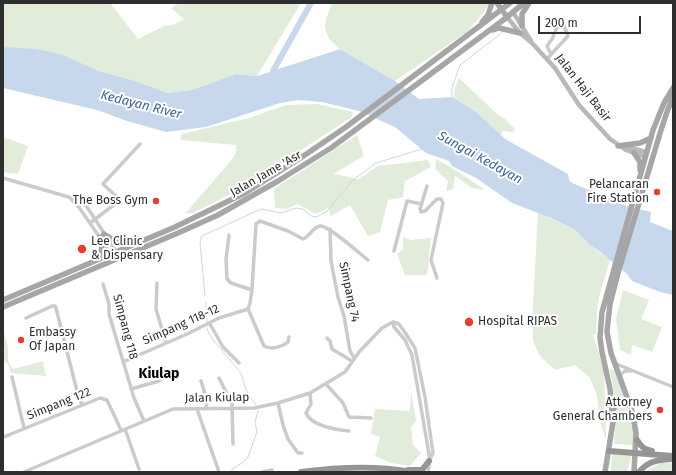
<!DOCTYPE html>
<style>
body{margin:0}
#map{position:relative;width:676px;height:475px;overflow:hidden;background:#fff;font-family:"Fira Sans",sans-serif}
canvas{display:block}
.frame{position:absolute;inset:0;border:4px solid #2e2e2e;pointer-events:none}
.scale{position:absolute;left:538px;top:16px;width:103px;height:18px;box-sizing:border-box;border:2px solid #2e2e2e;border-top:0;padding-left:5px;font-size:12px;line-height:14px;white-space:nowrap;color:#2e2e2e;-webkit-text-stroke:3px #fff;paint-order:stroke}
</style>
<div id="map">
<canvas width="676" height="475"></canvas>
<div class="frame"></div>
<div class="scale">200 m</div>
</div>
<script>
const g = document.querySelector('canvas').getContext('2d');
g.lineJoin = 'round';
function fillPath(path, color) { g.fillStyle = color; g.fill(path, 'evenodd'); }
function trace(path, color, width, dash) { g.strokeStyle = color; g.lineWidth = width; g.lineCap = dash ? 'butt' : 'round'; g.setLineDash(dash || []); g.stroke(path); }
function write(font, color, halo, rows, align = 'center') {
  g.font = font + ' "Fira Sans",sans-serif'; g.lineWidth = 4; g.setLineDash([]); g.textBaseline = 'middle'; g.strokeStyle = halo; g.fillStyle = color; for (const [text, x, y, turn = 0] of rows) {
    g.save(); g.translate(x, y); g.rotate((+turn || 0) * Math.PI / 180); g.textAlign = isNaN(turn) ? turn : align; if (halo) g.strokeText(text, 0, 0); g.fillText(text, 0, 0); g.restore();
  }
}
const green = new Path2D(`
 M 3,3 L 110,3 L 138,39 L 164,26 L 173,25 L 184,19 L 171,8 L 178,3 L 301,3 L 257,76 L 236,74 L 192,90 L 168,93 L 135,81 L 99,71 L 63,55 L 3,47 Z
 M 332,3 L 489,3 L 489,4 L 480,17 L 468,31 L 395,81 L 340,49 L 330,40 L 326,32 L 325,26 L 326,19 Z
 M 561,54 L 572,66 L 566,72 L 555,60 Z
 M 459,78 L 497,114 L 505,119 L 515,129 L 513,132 L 502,131 L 501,137 L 483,122 L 475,111 L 454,98 L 455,88 Z
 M 317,104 L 353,112 L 352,117 L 242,188 L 193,213 L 185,214 L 233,158 L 236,152 L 236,145 L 180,140 L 182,134 L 249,118 L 286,105 Z
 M 357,135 L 364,156 L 333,174 L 359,179 L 378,166 L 428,160 L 431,167 L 405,181 L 403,197 L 388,200 L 380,232 L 368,236 L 350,205 L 331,216 L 328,208 L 316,214 L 297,204 L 287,209 L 275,208 L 274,189 Z
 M 3,137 L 28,146 L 18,174 L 3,172 Z
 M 436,159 L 457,171 L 485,190 L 472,188 L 455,176 L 453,189 L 446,191 L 448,181 L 435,169 Z
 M 538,212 L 575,230 L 591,246 L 610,260 L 599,297 L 597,310 L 596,335 L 593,334 L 604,370 L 606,439 L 601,425 L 597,396 L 590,378 L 575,365 L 555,370 L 540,356 L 533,341 L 533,305 Z
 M 403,237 L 411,240 L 431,238 L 427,275 L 405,275 L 397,254 L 403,249 Z
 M 623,290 L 649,300 L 641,319 L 662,327 L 652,352 L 632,345 L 631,355 L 620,350 L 616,319 Z
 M 3,329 L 8,347 L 8,361 L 13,369 L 43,361 L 46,376 L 11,373 L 8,364 L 3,360 Z
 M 609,368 L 616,371 L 634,434 L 634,445 L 614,444 C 617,416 616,396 609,368 Z
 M 411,391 L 416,421 L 411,427 L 413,445 L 421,453 L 410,466 L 391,463 L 375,456 L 380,437 L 371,434 L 375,409 L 410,411 Z
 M 612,454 L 632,454 L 627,472 L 611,472 Z
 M 661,463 L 673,463 L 673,472 L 646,472 L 650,468 Z`);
const water = new Path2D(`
 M 3,47 L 37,49 L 63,55 L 99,71 L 135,81 L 168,93 L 192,90 L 236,74 L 257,76 L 340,49 L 395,81 L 419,99 L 452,97 L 475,111 L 505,139 L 568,174 L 569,180 L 572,183 L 627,206 L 651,212 L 650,222 L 673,231 L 673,295 L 660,292 L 632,281 L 627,274 L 599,251 L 591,246 L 575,230 L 551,218 L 512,203 L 476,178 L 452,166 L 449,161 L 426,153 L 395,127 L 359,111 L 322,102 L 298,100 L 280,103 L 206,127 L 166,132 L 127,121 L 97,110 L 3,88 Z`);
const stream = new Path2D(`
 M 452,97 L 452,88 L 460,65 L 503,32
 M 205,296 L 200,242 L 202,236 L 261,209 L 281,213 L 296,208 L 303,209 L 311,216 L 317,217 L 327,211 L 353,180 L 376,163 L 422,149
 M 206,302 L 207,323
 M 207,328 L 209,334 L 214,341 L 241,373 L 246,390 L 256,405
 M 232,472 L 232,469 L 242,463 L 248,457 L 257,432 L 255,422 L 258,411`);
const river = new Path2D(`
 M 274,78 L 273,71 L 311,3`);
const street = new Path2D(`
 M 547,59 L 567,37 L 568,36 L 563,23 L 558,25 L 552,39 L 547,46 L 551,54
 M 3,178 L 79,200 L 87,207 L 117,253
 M 427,186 L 420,209 L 421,212 L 425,211 L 437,199 L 441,199 L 443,203 L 431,260 L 437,278
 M 70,198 L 78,206 L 112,255
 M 90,223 L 119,201 L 119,199 L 103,184 L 140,144
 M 330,229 L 331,261 L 338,297 L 344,316 L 350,351 L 354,358
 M 229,235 L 226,259 L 227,279 L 231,283 L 252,290
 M 394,251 L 407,201 L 422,204
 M 157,283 L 156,309 L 166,343
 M 103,284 L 109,304 L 109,314 L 134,398 L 144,421
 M 248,309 L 250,303 L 252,290 L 256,224 L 260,221 L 288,231 L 303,239 C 310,236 313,227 320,226 C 327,224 360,254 368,260
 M 248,309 L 264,346 C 271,350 282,347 288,342 L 289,337
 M 26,318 L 52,306 L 55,306 L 56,308 L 79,399 L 83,405
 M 393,322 L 394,327 L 405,340 L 412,355 L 430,460 L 428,472
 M 393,322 L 399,324 L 404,331 L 415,348 L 425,397 L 433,453 L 430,459
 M 210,324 L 223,347 L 239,363
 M 327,338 L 330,341 L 332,349 L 352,361
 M 123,362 L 187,334 L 219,318 L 248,309
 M 614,363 L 673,387
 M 619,376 L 625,371 L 631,371
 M 12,377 L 24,428
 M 219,378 L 232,404 L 233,444
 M 201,381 L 207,400 L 206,409
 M 326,384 L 343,403 L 349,417 L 371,418
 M 131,389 L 159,381 L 170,372
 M 310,393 L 311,404 L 306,413 C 311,426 337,430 349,431
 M 278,403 L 283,425 L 288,439 L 298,453 L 302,453
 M 197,409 L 219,472
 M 125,429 L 139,469
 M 11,434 L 100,398 L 107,400 L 121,430
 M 3,437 L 9,435
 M 24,472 L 173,409 L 254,408 L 278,403 L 310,393 L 345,372 L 359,352 L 382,328 L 393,322
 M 262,472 L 272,470`);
const secondary = new Path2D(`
 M 513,12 L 531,41
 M 507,17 L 520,33 L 532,43 L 555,68 L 579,105 L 610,139 L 626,150 L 645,157
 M 624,146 L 646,152`);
const primary = new Path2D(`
 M 497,3 L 507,17
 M 482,22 L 488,15 L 492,3
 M 522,26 L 522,14 L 529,3
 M 493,30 L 499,28 L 520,33
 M 618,146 L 640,143 L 651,138
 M 634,153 L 640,162 L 640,170
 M 104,234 L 116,242 L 135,242
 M 94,260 C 103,251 103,249 100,237
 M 3,300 L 175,227 L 245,193 L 302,157 L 346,127 L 510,3
 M 3,307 L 178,233 L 218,215 L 278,181 L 331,148 L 502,21 L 524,3
 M 613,410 L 617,403 L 620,402 L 630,406
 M 605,472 L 613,422 L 610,389 L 602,352 L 600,338 L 602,312 L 653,130 L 664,103 L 673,88
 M 634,472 L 636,433 L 632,411 L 611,353 L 607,332 L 608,322 L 610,304 L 618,273 L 661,130 L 668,109 L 673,98`);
const highway = new Path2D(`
 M 637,440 C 641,447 644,449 652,451
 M 609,451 L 673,456
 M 408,470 L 422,470 L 429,461
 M 301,472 C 338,467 375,465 412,472
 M 639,472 C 648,461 658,460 671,459`);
const markers = [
 [657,192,4,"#e73e2e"],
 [156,201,4,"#e73e2e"],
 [82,249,5,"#e73e2e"],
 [469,322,5,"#e73e2e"],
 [21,340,4,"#e73e2e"],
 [660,410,4,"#e73e2e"]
];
const streetNames = [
 ["Jalan Haji Basir",583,88,52],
 ["Jalan Jame 'Asr",266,174,-30],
 ["Simpang 74",349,292,78],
 ["Simpang 118-12",181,325,-24],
 ["Simpang 118",125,327,75],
 ["Jalan Kiulap",217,398,-1],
 ["Simpang 122",59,404,-22]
];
const poiNames = [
 ["Pelancaran",649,185],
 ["Fire Station",649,199],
 ["The Boss Gym",148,201],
 ["Lee Clinic",91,242,"left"],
 ["& Dispensary",91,256,"left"],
 ["Hospital RIPAS",478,322,"left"],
 ["Embassy",29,333,"left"],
 ["Of Japan",29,347,"left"],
 ["Attorney",652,403],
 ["General Chambers",652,417]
];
const waterNames = [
 ["Kedayan River",141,105,14],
 ["Sungai Kedayan",480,158,29]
];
const quarterNames = [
 ["Kiulap",159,374]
];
fillPath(green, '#e1ecdb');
fillPath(water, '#c7d8ec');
trace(stream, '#c7d8ec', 1);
trace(river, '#c7d8ec', 6);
trace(street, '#cbcbcb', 3.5);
trace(secondary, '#b8b8b8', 4.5);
trace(primary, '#a6a6a6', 5.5);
trace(highway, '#959595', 6);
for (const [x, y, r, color] of markers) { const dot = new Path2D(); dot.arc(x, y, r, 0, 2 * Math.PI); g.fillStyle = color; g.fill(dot); trace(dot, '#fff', 1.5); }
write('12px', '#2e2e2e', '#fff', streetNames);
write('12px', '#2e2e2e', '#fff', poiNames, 'right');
write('italic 13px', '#3b6291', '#fff', waterNames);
write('bold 14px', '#000', '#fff', quarterNames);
</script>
